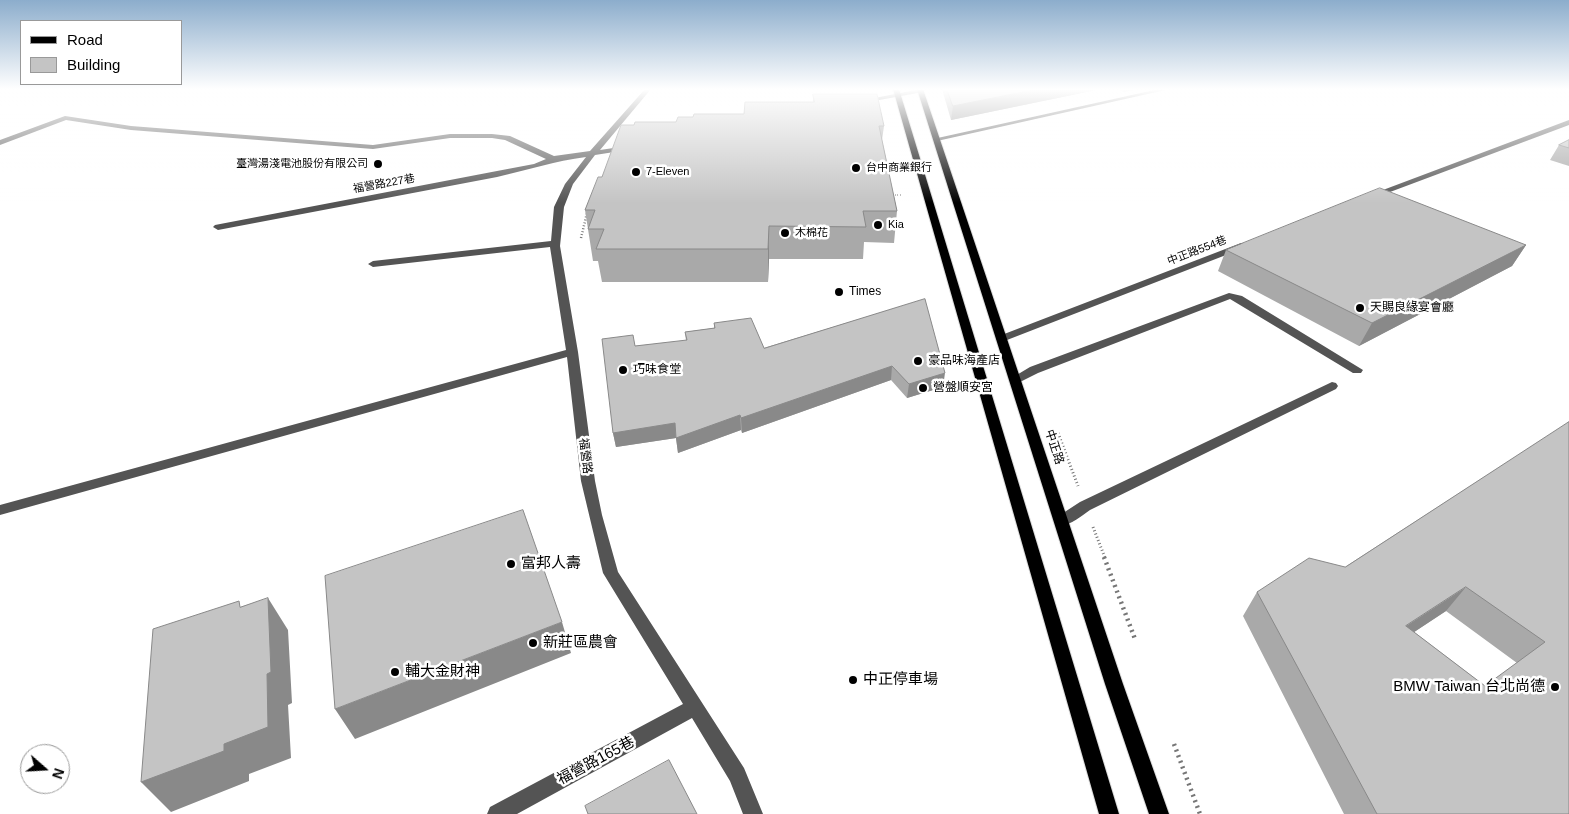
<!DOCTYPE html>
<meta charset="utf-8">
<style>
body{margin:0}
#map{position:relative;width:1569px;height:814px;overflow:hidden;background:#fff;font-family:Helvetica,sans-serif}
canvas{display:block}
.legend{position:absolute;left:20px;top:20px;width:162px;height:65px;box-sizing:border-box;background:#fff;border:1px solid #999;margin:0;padding:6px 9px;list-style:none;font-size:15px;color:#000}
.legend li{display:flex;align-items:center;gap:10px;height:25px}
.legend b{width:25px;border:1px solid #999}
.north{position:absolute;left:20px;top:744px;width:50px;height:50px;box-sizing:border-box;background:#fff;border:1px solid #999;border-radius:50%;rotate:109deg;font-size:14px;font-weight:700;line-height:20px;text-align:center;color:#000}
.north::after{content:'';display:block;margin:auto;width:18px;height:22px;background:#000;clip-path:polygon(50% 0,100% 100%,50% 72%,0 100%)}
</style>
<div id="map">
<canvas width="1569" height="814"></canvas>
<ul class="legend">
<li><b style="height:6px;background:#000"></b>Road</li>
<li><b style="height:14px;background:#c4c4c4"></b>Building</li>
</ul>
<div class="north">N</div>
</div>
<script>
const g = document.querySelector('canvas').getContext('2d');
g.lineJoin = 'round';
function trace(path, color, width, dash) { g.strokeStyle = color; g.lineWidth = width; g.lineCap = dash ? 'butt' : 'round'; g.setLineDash(dash || []); g.stroke(path); }
function fillPath(path, color) { g.fillStyle = color; g.fill(path, 'evenodd'); }
function write(font, color, halo, rows, align = 'center') {
  g.font = font + ' Helvetica,"Noto Sans TC",sans-serif'; g.lineWidth = 5; g.setLineDash([]); g.textBaseline = 'middle'; g.strokeStyle = halo; g.fillStyle = color; for (const [text, x, y, turn = 0] of rows) {
    g.save(); g.translate(x, y); g.rotate((+turn || 0) * Math.PI / 180); g.textAlign = isNaN(turn) ? turn : align; if (halo) g.strokeText(text, 0, 0); g.fillText(text, 0, 0); g.restore();
  }
}
const pathFar3 = new Path2D(`
 M 890,195 L 902,195`);
const pathFar2 = new Path2D(`
 M 581,238 L 587,213`);
const pathFar1 = new Path2D(`
 M 1058,433 L 1078,486
 M 1093,527 L 1105,558`);
const path = new Path2D(`
 M 1104,557 L 1135,639
 M 1174,744 L 1200,814`);
const minor = new Path2D(`
 M 645,89 L 651,89 L 600,150 L 627,146 L 631,148 L 627,150 L 595,155 L 573,184 L 564,207 L 560,246 L 578,352 L 595,481 L 602,515 L 618,572 L 744,768 L 763,814 L 743,814 L 730,781 L 692,718 L 517,814 L 487,814 L 490,807 L 683,704 L 603,573 L 581,481 L 567,357 L 0,515 L 0,505 L 566,350 L 550,247 L 373,267 L 368,264 L 373,261 L 551,241 L 554,207 L 565,184 L 586,157 C 555,161 527,170 497,177 L 218,230 L 213,227 L 215,225 L 497,171 L 534,164 L 546,159 L 505,140 L 492,138 L 450,138 L 373,149 L 131,130 L 66,120 L 0,145 L 0,140 L 65,116 L 131,126 L 373,145 L 450,134 L 492,134 L 510,136 L 554,156 L 590,151 Z
 M 921,89 L 924,91 L 923,92 L 863,103 L 859,101 Z
 M 1159,89 L 1170,89 L 937,141 L 933,139 Z
 M 1569,120 L 1569,125 L 1374,198 L 1371,199 L 1367,196 Z
 M 1241,243 L 1244,244 L 1244,248 L 1007,340 L 999,340 L 997,338 L 999,336 Z
 M 1229,293 L 1242,296 L 1363,370 L 1361,373 L 1353,373 L 1230,299 L 1038,373 L 1020,382 L 1012,382 L 1010,379 L 1030,367 Z
 M 1332,382 L 1336,383 L 1338,386 L 1336,389 L 1090,510 C 1081,516 1068,528 1057,525 L 1055,521 L 1057,517 L 1080,502 Z`);
const major = new Path2D(`
 M 893,89 L 899,89 L 1119,814 L 1099,814 Z
 M 917,89 L 923,89 L 1123,684 L 1169,814 L 1149,814 L 1105,684 Z`);
const wall = new Path2D(`
 M 942,89 L 1101,89 L 951,120 Z
 M 1117,89 L 1137,89 L 1124,92 Z
 M 813,94 L 884,126 L 882,140 L 897,211 L 894,243 L 864,242 L 863,259 L 769,259 L 768,282 L 602,282 L 598,261 L 593,261 L 585,210 L 602,177 L 634,125 L 676,122 L 693,117 L 744,114 L 813,102 Z
 M 1569,140 L 1569,166 L 1550,160 L 1559,145 Z
 M 1526,245 L 1512,266 L 1359,346 L 1218,271 L 1226,250 Z
 M 925,299 L 943,387 L 907,398 L 891,380 L 742,433 L 741,430 L 678,453 L 676,438 L 616,447 L 613,433 L 635,346 L 686,341 L 685,332 L 714,328 L 714,323 L 764,348 Z
 M 1569,422 L 1569,814 L 1344,814 L 1243,616 L 1257,592 L 1345,567 ZM 1446,611 L 1517,663 L 1485,686 L 1414,632 Z`);
const shadedWall = new Path2D(`
 M 1038,89 L 1101,89 L 951,120 L 953,106 Z
 M 1124,89 L 1137,89 L 1124,92 Z
 M 769,226 L 769,259 L 768,282 L 768,249 Z
 M 1526,245 L 1512,266 L 1359,346 L 1372,323 Z
 M 892,366 L 891,380 L 742,433 L 741,418 Z
 M 945,373 L 943,387 L 907,398 L 909,384 Z
 M 740,415 L 741,430 L 678,453 L 676,438 Z
 M 675,423 L 676,438 L 616,447 L 613,433 Z
 M 1466,587 L 1446,611 L 1387,650 L 1406,626 Z
 M 268,598 L 288,630 L 292,703 L 288,705 L 291,758 L 249,774 L 249,781 L 171,812 L 141,782 L 224,744 L 267,674 Z
 M 562,622 L 571,653 L 355,739 L 335,709 Z`);
const building = new Path2D(`
 M 947,89 L 1038,89 L 953,106 Z
 M 813,94 L 877,94 L 884,126 L 879,126 L 897,211 L 863,211 L 866,227 L 769,226 L 768,249 L 596,249 L 604,229 L 588,229 L 595,210 L 585,210 L 598,177 L 602,177 L 621,125 L 634,125 L 635,122 L 676,122 L 678,117 L 693,117 L 694,114 L 744,114 L 745,102 L 814,102 Z
 M 1569,140 L 1569,148 L 1559,145 Z
 M 1380,188 L 1526,245 L 1372,323 L 1226,250 Z
 M 925,299 L 945,373 L 909,384 L 892,366 L 741,418 L 740,415 L 676,438 L 675,423 L 613,433 L 602,339 L 633,335 L 635,346 L 687,340 L 685,332 L 715,328 L 714,323 L 751,318 L 764,348 Z
 M 1569,422 L 1569,814 L 1377,814 L 1257,592 L 1309,558 L 1345,567 ZM 1466,587 L 1545,642 L 1485,686 L 1406,626 Z
 M 523,510 L 562,622 L 335,709 L 325,576 Z
 M 268,598 L 271,672 L 267,674 L 268,727 L 224,744 L 224,751 L 141,782 L 153,629 L 239,601 L 240,607 Z
 M 669,760 L 697,814 L 588,814 L 585,806 Z`);
const markers = [
 [378,164,5,"#000"],
 [856,168,5,"#000"],
 [636,172,5,"#000"],
 [878,225,5,"#000"],
 [785,233,5,"#000"],
 [839,292,5,"#000"],
 [1360,308,5,"#000"],
 [918,361,5,"#000"],
 [623,370,5,"#000"],
 [923,388,5,"#000"],
 [511,564,5,"#000"],
 [533,643,5,"#000"],
 [395,672,5,"#000"],
 [853,680,5,"#000"],
 [1555,687,5,"#000"]
];
const farPoinames = [
 ["臺灣湯淺電池股份有限公司",368,164,"right"],
 ["台中商業銀行",866,168],
 ["7-Eleven",646,172],
 ["Kia",888,225],
 ["木棉花",795,233]
];
const farStreetnames = [
 ["福營路227巷",384,184,-10],
 ["中正路554巷",1197,251,-21]
];
const poiNames = [
 ["Times",849,292],
 ["天賜良緣宴會廳",1370,308],
 ["豪品味海產店",928,361],
 ["巧味食堂",633,370],
 ["營盤順安宮",933,388]
];
const streetNames = [
 ["中正路",1054,447,72],
 ["福營路",585,456,83]
];
const nearPoinames = [
 ["富邦人壽",521,564],
 ["新莊區農會",543,643],
 ["輔大金財神",405,672],
 ["中正停車場",863,680],
 ["BMW Taiwan 台北尚德",1545,687,"right"]
];
const nearStreetnames = [
 ["福營路165巷",596,761,-28]
];
trace(major, '#dbdbdb', 2);
trace(pathFar3, '#767676', 2, [0.5, 2]);
trace(pathFar2, '#767676', 2.5, [1, 2]);
trace(pathFar1, '#767676', 3, [1, 2.5]);
trace(path, '#767676', 4.5, [2, 4]);
fillPath(minor, '#545454');
fillPath(major, '#000');
fillPath(wall, '#a9a9a9');
fillPath(shadedWall, '#898989');
fillPath(building, '#c4c4c4');
trace(building, '#898989', 1);
const sky = g.createLinearGradient(0, 0, 0, 203);
sky.addColorStop(0, '#8cadcc');
sky.addColorStop(0.44, '#fff');
sky.addColorStop(1, '#ffffff00');
g.fillStyle = sky;
g.fillRect(0, 0, 1569, 203);
for (const [x, y, r, color] of markers) { const dot = new Path2D(); dot.arc(x, y, r, 0, 2 * Math.PI); g.fillStyle = color; g.fill(dot); trace(dot, '#fff', 2); }
write('11px', '#000', '#fff', farPoinames, 'left');
write('11px', '#000', '#fff', farStreetnames);
write('12px', '#000', '#fff', poiNames, 'left');
write('12px', '#000', '#fff', streetNames);
write('15px', '#000', '#fff', nearPoinames, 'left');
write('15px', '#000', '#fff', nearStreetnames);
</script>
